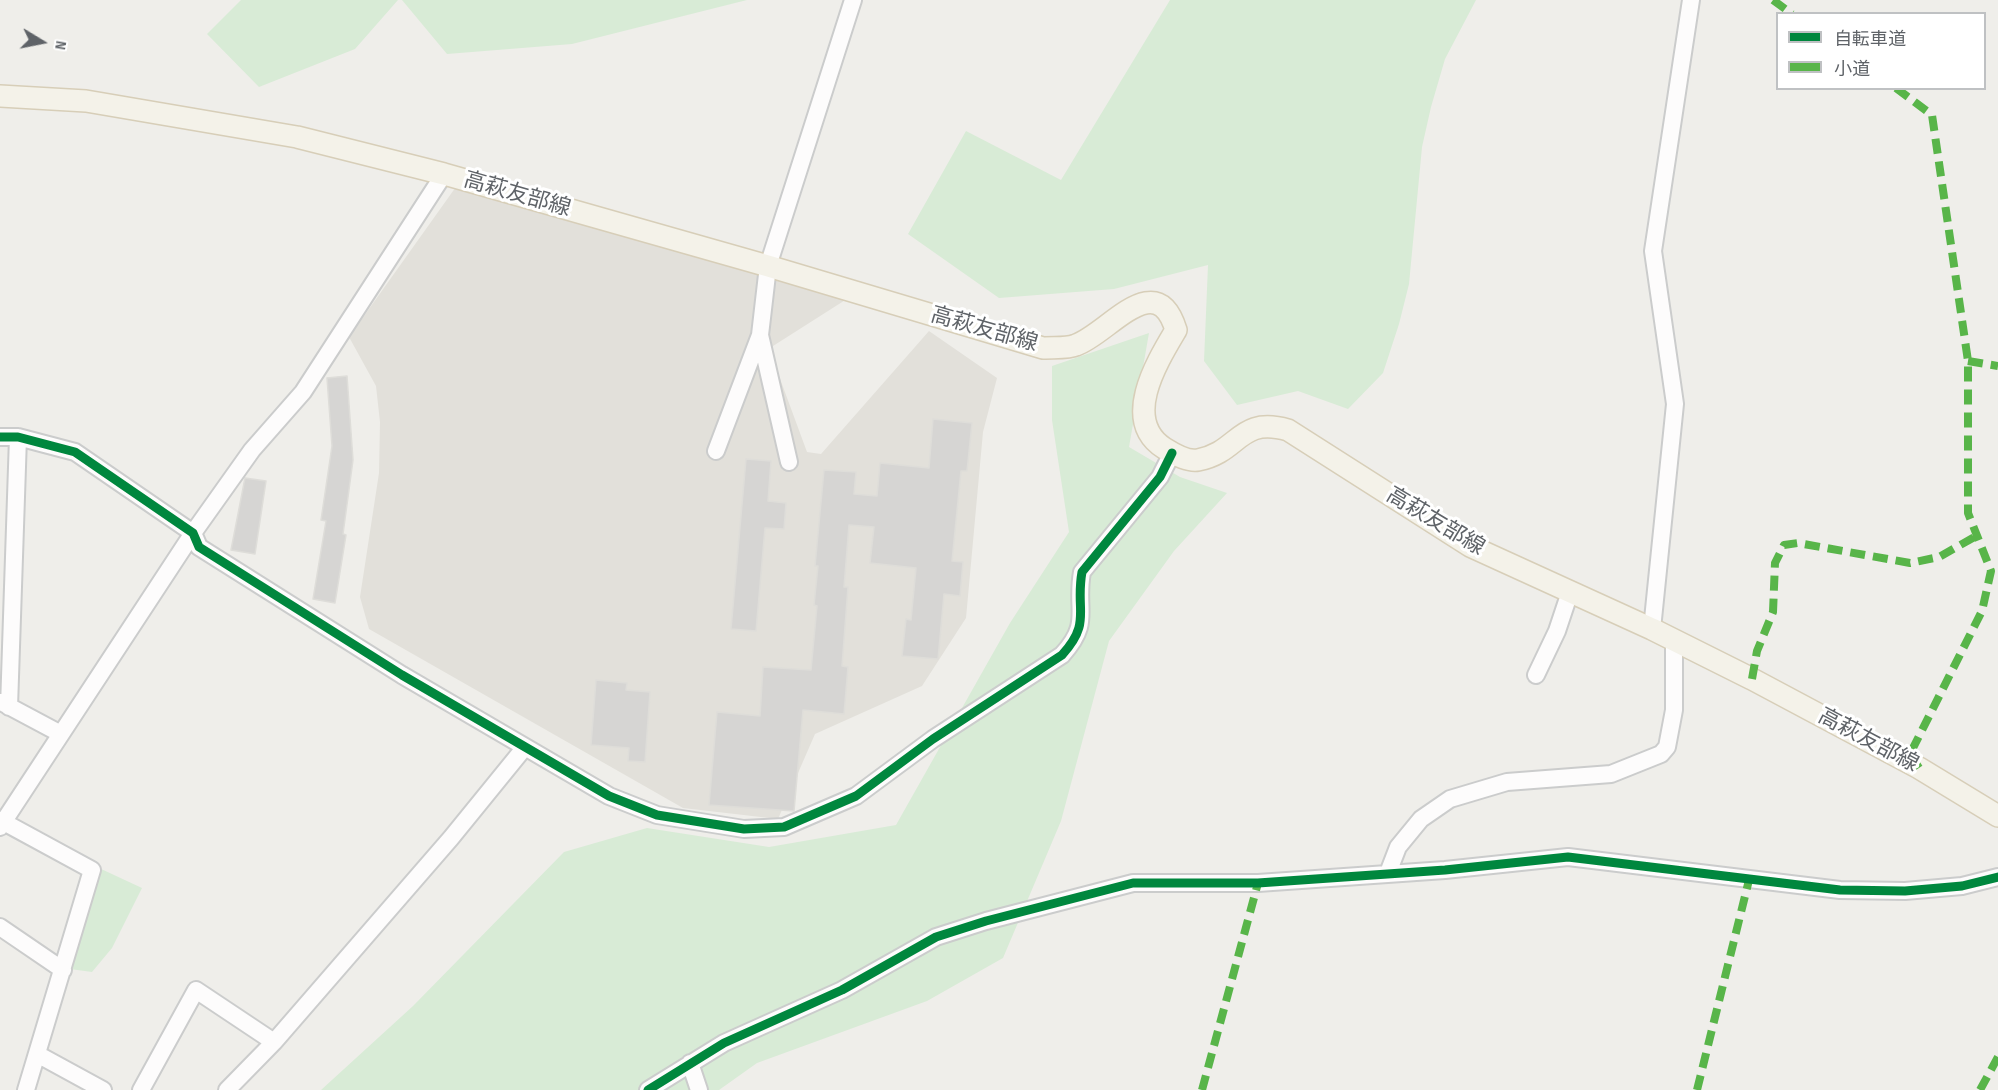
<!DOCTYPE html>
<meta charset="utf-8">
<style>
body{margin:0}
#map{position:relative;width:1998px;height:1090px;overflow:hidden;background:#efeeea;font-family:"Sofia Sans Condensed","Noto Sans JP",sans-serif}
canvas{display:block}
.legend{position:absolute;left:1776px;top:12px;width:210px;height:78px;box-sizing:border-box;background:#fff;border:2px solid #bfc1c3;margin:0;padding:8px 10px;list-style:none;font-size:18px;color:#5f6368}
.legend li{display:flex;align-items:center;gap:12px;height:30px}
.legend b{width:30px;border:2px solid #bfc1c3}
.north{position:absolute;left:12px;top:12px;width:60px;height:60px;-webkit-text-stroke:4px #fff;paint-order:stroke;rotate:100deg;font-size:16px;font-weight:700;line-height:24px;text-align:center;color:#5f6368}
.north::after{content:'';display:block;margin:auto;width:21px;height:27px;background:#5f6368;clip-path:polygon(50% 0,100% 100%,50% 72%,0 100%)}
</style>
<div id="map">
<canvas width="1998" height="1090"></canvas>
<ul class="legend">
<li><b style="height:8px;background:#00873e"></b>自転車道</li>
<li><b style="height:8px;background:#58b549"></b>小道</li>
</ul>
<div class="north">N</div>
</div>
<script>
const g = document.querySelector('canvas').getContext('2d');
g.lineJoin = 'round';
function fillPath(path, color) { g.fillStyle = color; g.fill(path, 'evenodd'); }
function trace(path, color, width, dash) { g.strokeStyle = color; g.lineWidth = width; g.lineCap = dash ? 'butt' : 'round'; g.setLineDash(dash || []); g.stroke(path); }
function write(font, color, halo, rows, align = 'center') {
  g.font = font + ' "Sofia Sans Condensed","Noto Sans JP",sans-serif'; g.lineWidth = 6; g.setLineDash([]); g.textBaseline = 'middle'; g.strokeStyle = halo; g.fillStyle = color; for (const [text, x, y, turn = 0] of rows) {
    g.save(); g.translate(x, y); g.rotate((+turn || 0) * Math.PI / 180); g.textAlign = isNaN(turn) ? turn : align; if (halo) g.strokeText(text, 0, 0); g.fillText(text, 0, 0); g.restore();
  }
}
const education = new Path2D(`
 M 458,184 L 861,290 L 773,346 L 772,357 L 807,452 L 821,454 L 929,331 L 997,378 L 983,432 L 966,618 L 922,686 L 815,734 L 778,819 L 683,808 L 369,629 L 360,597 L 379,473 L 380,422 L 376,386 L 349,337 Z`);
const green = new Path2D(`
 M 241,0 L 398,0 L 355,49 L 259,87 L 207,34 Z
 M 402,0 L 747,0 L 572,44 L 447,54 Z
 M 1170,0 L 1476,0 L 1445,59 L 1431,107 L 1422,147 L 1409,284 L 1399,324 L 1383,373 L 1348,409 L 1298,391 L 1237,405 L 1204,361 L 1208,265 L 1114,289 L 999,298 L 908,234 L 966,131 L 1061,180 Z
 M 1149,333 L 1129,447 L 1180,477 L 1227,493 L 1174,551 L 1109,641 L 1061,821 L 1003,958 L 927,1001 L 757,1063 L 719,1090 L 321,1090 L 413,1006 L 564,852 L 647,828 L 769,847 L 896,825 L 1010,623 L 1069,532 L 1052,420 L 1052,366 Z
 M 99,868 L 142,888 L 112,948 L 92,972 L 70,969 Z`);
const building = new Path2D(`
 M 347,376 L 353,460 L 343,534 L 346,535 L 335,603 L 313,599 L 326,521 L 321,520 L 332,446 L 327,378 Z
 M 933,419 L 972,423 L 967,471 L 961,471 L 952,561 L 963,562 L 960,596 L 944,594 L 938,659 L 902,656 L 906,619 L 911,620 L 916,568 L 870,563 L 874,527 L 849,525 L 844,587 L 848,587 L 842,666 L 848,667 L 844,714 L 803,710 L 794,811 L 709,805 L 717,712 L 760,716 L 763,667 L 811,670 L 817,606 L 814,605 L 818,566 L 815,566 L 824,470 L 856,472 L 854,494 L 877,496 L 880,463 L 929,468 Z
 M 746,459 L 771,461 L 768,501 L 786,503 L 784,529 L 765,528 L 756,631 L 731,629 Z
 M 245,478 L 266,481 L 255,554 L 231,550 Z
 M 596,680 L 627,683 L 626,690 L 650,692 L 645,762 L 628,761 L 629,748 L 591,745 Z`);
const minor = new Path2D(`
 M 0,437 L 18,437 L 75,452 L 193,533 L 199,547 L 402,675 L 609,796 L 657,815 L 744,829 L 784,827 L 856,796 L 933,739 L 1062,655 C 1092,622 1075,611 1082,572 L 1160,477 L 1172,453
 M 716,451 L 760,335
 M 789,462 L 760,335 L 768,266 L 853,0
 M 1652,629 L 1675,404 L 1653,251 L 1691,0
 M 1536,675 L 1557,631 L 1570,592
 M 1,702 L 61,734
 M 9,707 L 18,437
 M 0,820 L 92,870 L 26,1090
 M 0,827 L 193,533 L 252,450 L 303,392 L 444,174
 M 1388,873 L 1398,847 L 1421,819 L 1450,799 L 1507,782 L 1611,774 L 1661,754 L 1667,747 L 1674,710 L 1674,640
 M 0,927 L 63,970
 M 37,1054 L 103,1090
 M 690,1063 L 699,1090
 M 141,1090 L 196,990 L 274,1042
 M 227,1090 L 274,1042 L 451,838 L 525,747
 M 648,1090 L 724,1043 L 842,990 L 936,937 L 986,921 L 1133,883 L 1258,883 L 1445,870 L 1568,857 L 1840,890 L 1905,891 L 1962,886 L 1998,877`);
const major = new Path2D(`
 M 0,96 L 86,101 L 297,137 L 444,174 L 768,266 L 1043,348 C 1053,347 1067,349 1076,345 C 1108,334 1156,265 1176,330 C 1157,362 1121,420 1164,448 C 1172,453 1188,462 1198,460 C 1240,452 1238,416 1288,430 L 1470,546 L 1652,629 L 1752,679 L 1919,768 L 1998,816`);
const quiet = new Path2D(`
 M 1773,0 L 1792,14
 M 1896,88 L 1932,115 L 1968,361 L 1968,513 L 1991,571 L 1982,611 L 1910,754 L 1919,768
 M 1968,361 L 1998,366
 M 1752,679 L 1757,651 L 1773,612 L 1775,563 L 1784,545 L 1798,543 L 1910,563 L 1939,557 L 1978,535
 M 1202,1090 L 1258,883
 M 1697,1090 L 1749,880
 M 1980,1090 L 1998,1057`);
const cycleway = new Path2D(`
 M 0,437 L 18,437 L 75,452 L 193,533 L 199,547 L 402,675 L 609,796 L 657,815 L 744,829 L 784,827 L 856,796 L 933,739 L 1062,655 C 1092,622 1075,611 1082,572 L 1160,477 L 1172,453
 M 648,1090 L 724,1043 L 842,990 L 936,937 L 986,921 L 1133,883 L 1258,883 L 1445,870 L 1568,857 L 1840,890 L 1905,891 L 1962,886 L 1998,877`);
const streetNames = [
 ["高萩友部線",517,195,16],
 ["高萩友部線",984,330,16],
 ["高萩友部線",1435,522,31],
 ["高萩友部線",1868,741,28]
];
fillPath(education, '#e2e0da');
fillPath(green, '#d8ebd6');
fillPath(building, '#d6d5d3');
trace(building, '#deddd9', 1.5);
trace(minor, '#cbcccc', 20);
trace(major, '#d7ceb8', 24);
trace(minor, '#fdfcfc', 16);
trace(major, '#f4f2e9', 21);
trace(quiet, '#58b549', 8, [15, 8]);
trace(cycleway, '#00873e', 9);
write('22px', '#5f6368', '#fff', streetNames);
</script>
